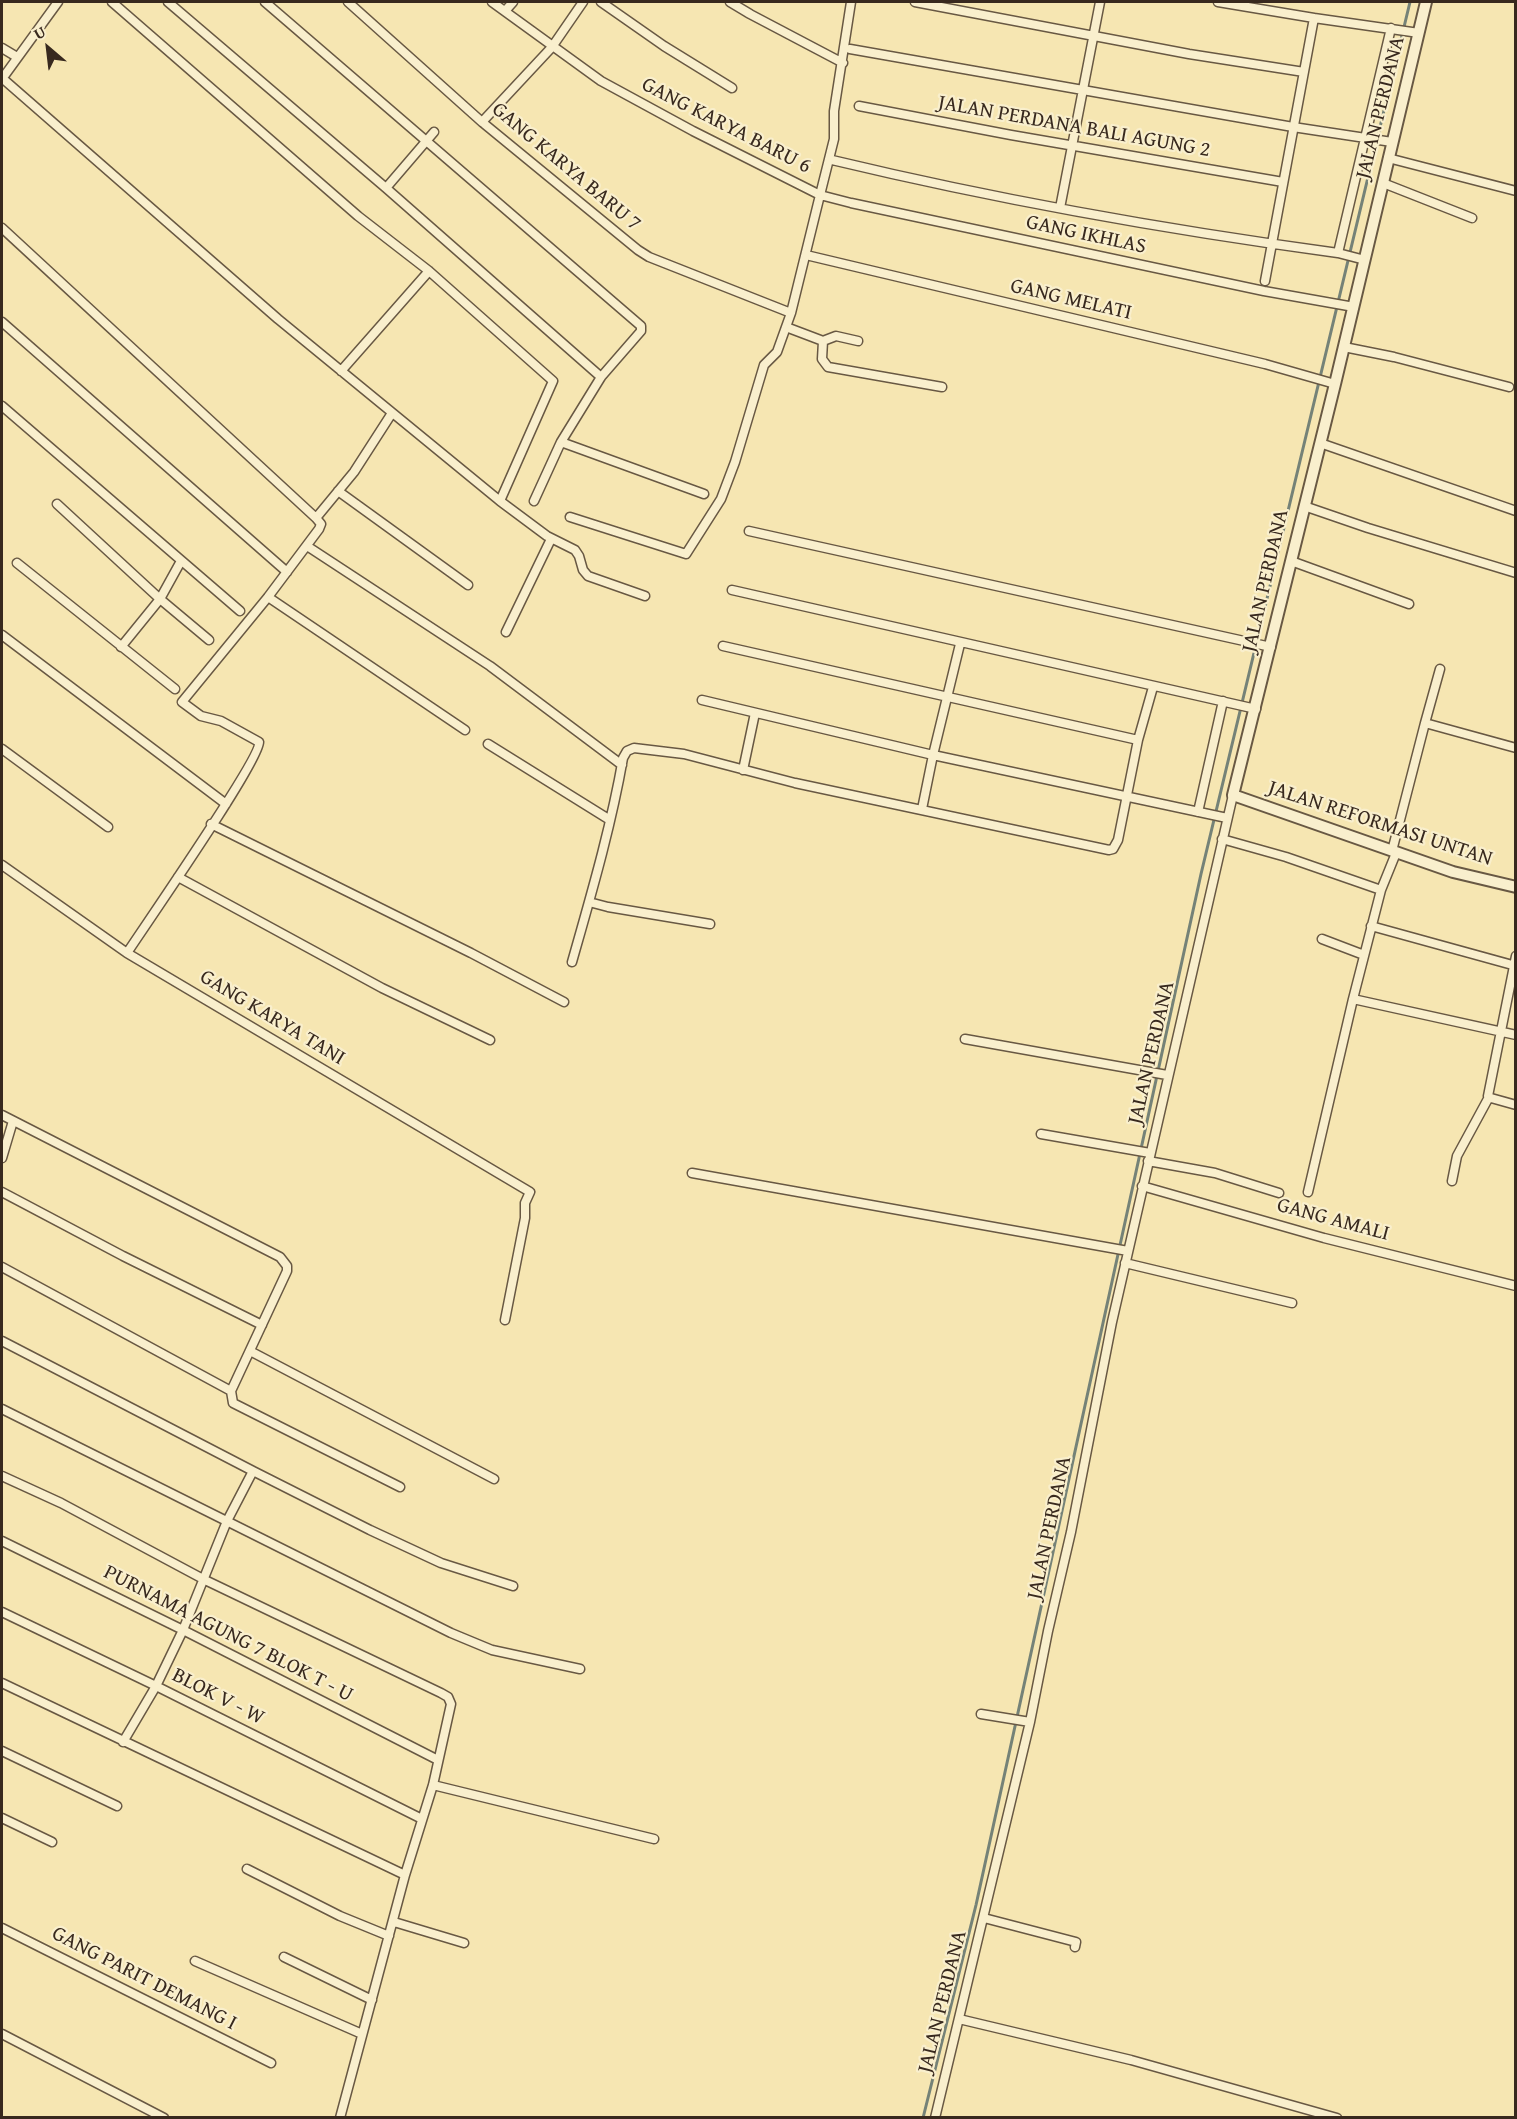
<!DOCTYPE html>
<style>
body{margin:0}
#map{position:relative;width:1517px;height:2119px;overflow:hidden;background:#f6e6b2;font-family:"Gentium Book Plus",serif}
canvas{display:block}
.frame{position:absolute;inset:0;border:3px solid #38291e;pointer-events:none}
.north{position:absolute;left:18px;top:18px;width:60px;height:60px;-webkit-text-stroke:4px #f9efcd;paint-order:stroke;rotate:332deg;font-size:16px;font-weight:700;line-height:24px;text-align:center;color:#38291e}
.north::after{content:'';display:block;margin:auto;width:21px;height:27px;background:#38291e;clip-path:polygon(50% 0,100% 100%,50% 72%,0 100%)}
</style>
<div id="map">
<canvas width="1517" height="2119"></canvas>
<div class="frame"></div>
<div class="north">U</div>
</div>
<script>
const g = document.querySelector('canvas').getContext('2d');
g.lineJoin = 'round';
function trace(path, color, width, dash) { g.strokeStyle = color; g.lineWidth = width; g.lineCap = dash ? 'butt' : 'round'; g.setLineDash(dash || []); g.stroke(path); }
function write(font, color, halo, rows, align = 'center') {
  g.font = font + ' "Gentium Book Plus",serif'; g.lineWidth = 4.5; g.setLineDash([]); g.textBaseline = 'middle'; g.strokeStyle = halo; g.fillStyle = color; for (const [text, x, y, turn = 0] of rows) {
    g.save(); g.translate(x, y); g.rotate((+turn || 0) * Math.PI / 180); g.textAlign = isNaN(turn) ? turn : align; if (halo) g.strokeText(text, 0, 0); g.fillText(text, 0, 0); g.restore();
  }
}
const stream = new Path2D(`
 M 923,2118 L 976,1905 L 1201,874 L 1410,2`);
const minor = new Path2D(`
 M 112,2 L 358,216 L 429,271 L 553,381 L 500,501
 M 168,2 L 386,188 L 601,377
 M 265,2 L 641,326 L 641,331 L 601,377 L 561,442 L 534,501
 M 348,2 L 482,122 L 638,250 L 649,257 L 791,313
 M 492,2 L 601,81 L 693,131 L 820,195 L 791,313 L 777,352 L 764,365 L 735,462 L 721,499 L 686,554 L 570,517
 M 601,2 L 664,46 L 732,88
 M 730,2 L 750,14
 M 851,2 L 834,111 L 834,139 L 820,195 L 851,203 L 1264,291 L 1354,307
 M 915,2 L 1189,54 L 1304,72
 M 1218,2 L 1314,18 L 1419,33
 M 505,11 L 513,2
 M 748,13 L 843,63
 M 2,48 L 17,57
 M 850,49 L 1293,127 L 1392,142
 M 2,78 L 278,319 L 500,501 L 547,536 L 575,550 L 579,556 L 583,570 L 588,576 L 645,596
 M 2,79 L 58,2
 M 859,106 L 1011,135 L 1283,182
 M 482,122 L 552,47 L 583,2
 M 1388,158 L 1516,191
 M 832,160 C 999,200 1168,230 1338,253 L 1391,28
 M 1383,183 L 1472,218
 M 386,188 L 434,132
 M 1060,208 L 1100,2
 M 2,228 L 316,518
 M 1338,253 L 1365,260
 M 806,255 L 1265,364 L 1335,384
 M 1265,281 L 1314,18
 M 2,322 L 287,572
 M 786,327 L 823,341 L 836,336 L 858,341
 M 823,341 L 822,359 L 828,367 L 942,387
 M 1344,347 L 1394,357 L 1509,387
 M 341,371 L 429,271
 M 2,406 L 240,611
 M 561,442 L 704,494
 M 1320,443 L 1516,511
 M 338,491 L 468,585
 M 57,504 L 160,599 L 209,640
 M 1304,506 L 1368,528 L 1516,573
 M 749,531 L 1271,647
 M 307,546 L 490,666 L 622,765
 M 1291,561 L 1409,604
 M 17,563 L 175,689
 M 732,590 L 1256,709
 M 268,597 L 465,730
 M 506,632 L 551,539
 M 2,635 L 226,804
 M 723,646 L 1138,740
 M 121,647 L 160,599 L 181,561
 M 702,700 L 933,755 L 1227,818
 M 1425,723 L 1440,669
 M 488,744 L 610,820
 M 2,749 L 108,827
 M 743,770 L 755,713
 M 922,809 L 933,755 L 960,644
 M 1198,812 L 1223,701
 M 211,824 L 471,953 L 564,1002
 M 1222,839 L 1286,857 L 1381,890
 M 1392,851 L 1425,723 L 1516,748
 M 1396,853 L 1381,890 L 1353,999 L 1516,1035
 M 2,865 L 127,953 L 530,1192 L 525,1203 L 525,1218 L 505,1320
 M 178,877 L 382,988 L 490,1040
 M 589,902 L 608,907 L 710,924
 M 1371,926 L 1516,966
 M 1322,939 L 1364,955
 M 127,953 C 144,927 262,757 259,742 L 221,721 L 201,716 L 182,702 L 268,597 L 319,529 L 321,524 L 316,518 L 354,472 L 392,413
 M 1516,956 L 1488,1096 L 1491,1098 L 1516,1105
 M 572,962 C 591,895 611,827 623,758 L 627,751 L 634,748 L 684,754 L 795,783 L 1109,850 L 1113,849 L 1118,840 L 1138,740 L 1153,687
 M 965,1039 L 1167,1075
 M 2,1115 L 280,1257 L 287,1266 L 287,1271 L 231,1391
 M 1041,1134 L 1150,1153
 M 2,1158 L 13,1121
 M 1148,1161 L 1215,1173 L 1279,1193
 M 692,1173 L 1128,1251
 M 1452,1181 L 1457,1156 L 1489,1097
 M 1142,1186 L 1324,1238 L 1516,1286
 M 2,1192 L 123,1256 L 262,1325
 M 1308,1192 L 1353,999
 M 1125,1263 L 1292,1303
 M 2,1267 L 231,1391 L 233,1403 L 400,1487
 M 2,1341 L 253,1471
 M 250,1351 L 494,1479
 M 2,1409 L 451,1633 L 492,1650 L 580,1669
 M 2,1476 L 61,1503 L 205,1580 L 441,1693 L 448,1697 L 451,1704 L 433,1785 L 405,1875 L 340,2118
 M 2,1541 L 183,1630 L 438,1760
 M 2,1612 L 156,1686 L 422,1819
 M 2,1683 L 405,1875
 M 981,1714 L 1030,1722
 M 123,1742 L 156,1686 L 183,1630 L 227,1521 L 253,1471 L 370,1530 L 441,1563 L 513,1586
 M 2,1751 L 117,1806
 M 433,1785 L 654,1839
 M 2,1818 L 52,1842
 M 247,1869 L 340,1916 L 389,1936
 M 984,1918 L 1076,1942 L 1075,1947
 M 394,1922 L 464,1943
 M 2,1928 L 271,2063
 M 284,1957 L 372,2000
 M 195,1961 L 362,2034
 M 959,2019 L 1131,2060 L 1337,2118
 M 2,2034 L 164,2118
 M 935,2118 L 1030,1722 L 1048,1631 L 1071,1532 L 1112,1322 L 1233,795`);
const tertiary = new Path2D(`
 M 1426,2 L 1335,384 L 1233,795 L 1453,872 L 1516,887`);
const streetNames = [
 ["JALAN PERDANA",1381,108,-76],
 ["GANG KARYA BARU 6",726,126,27],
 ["JALAN PERDANA BALI AGUNG 2",1074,127,10],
 ["GANG KARYA BARU 7",566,167,40],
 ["GANG IKHLAS",1086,235,12],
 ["GANG MELATI",1071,300,13],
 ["JALAN PERDANA",1266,581,-77],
 ["JALAN REFORMASI UNTAN",1380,824,18],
 ["GANG KARYA TANI",272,1018,31],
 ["JALAN PERDANA",1152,1053,-77],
 ["GANG AMALI",1333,1220,15],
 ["JALAN PERDANA",1050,1528,-78],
 ["PURNAMA AGUNG 7 BLOK T - U",228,1634,27],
 ["BLOK V - W",218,1697,27],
 ["GANG PARIT DEMANG I",144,1979,27],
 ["JALAN PERDANA",943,2002,-76]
];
trace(stream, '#758277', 3);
trace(minor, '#685843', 11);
trace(tertiary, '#685843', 14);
trace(minor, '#f9efcd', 8);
trace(tertiary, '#f9efcd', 10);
write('21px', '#38291e', '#f9efcd', streetNames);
</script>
